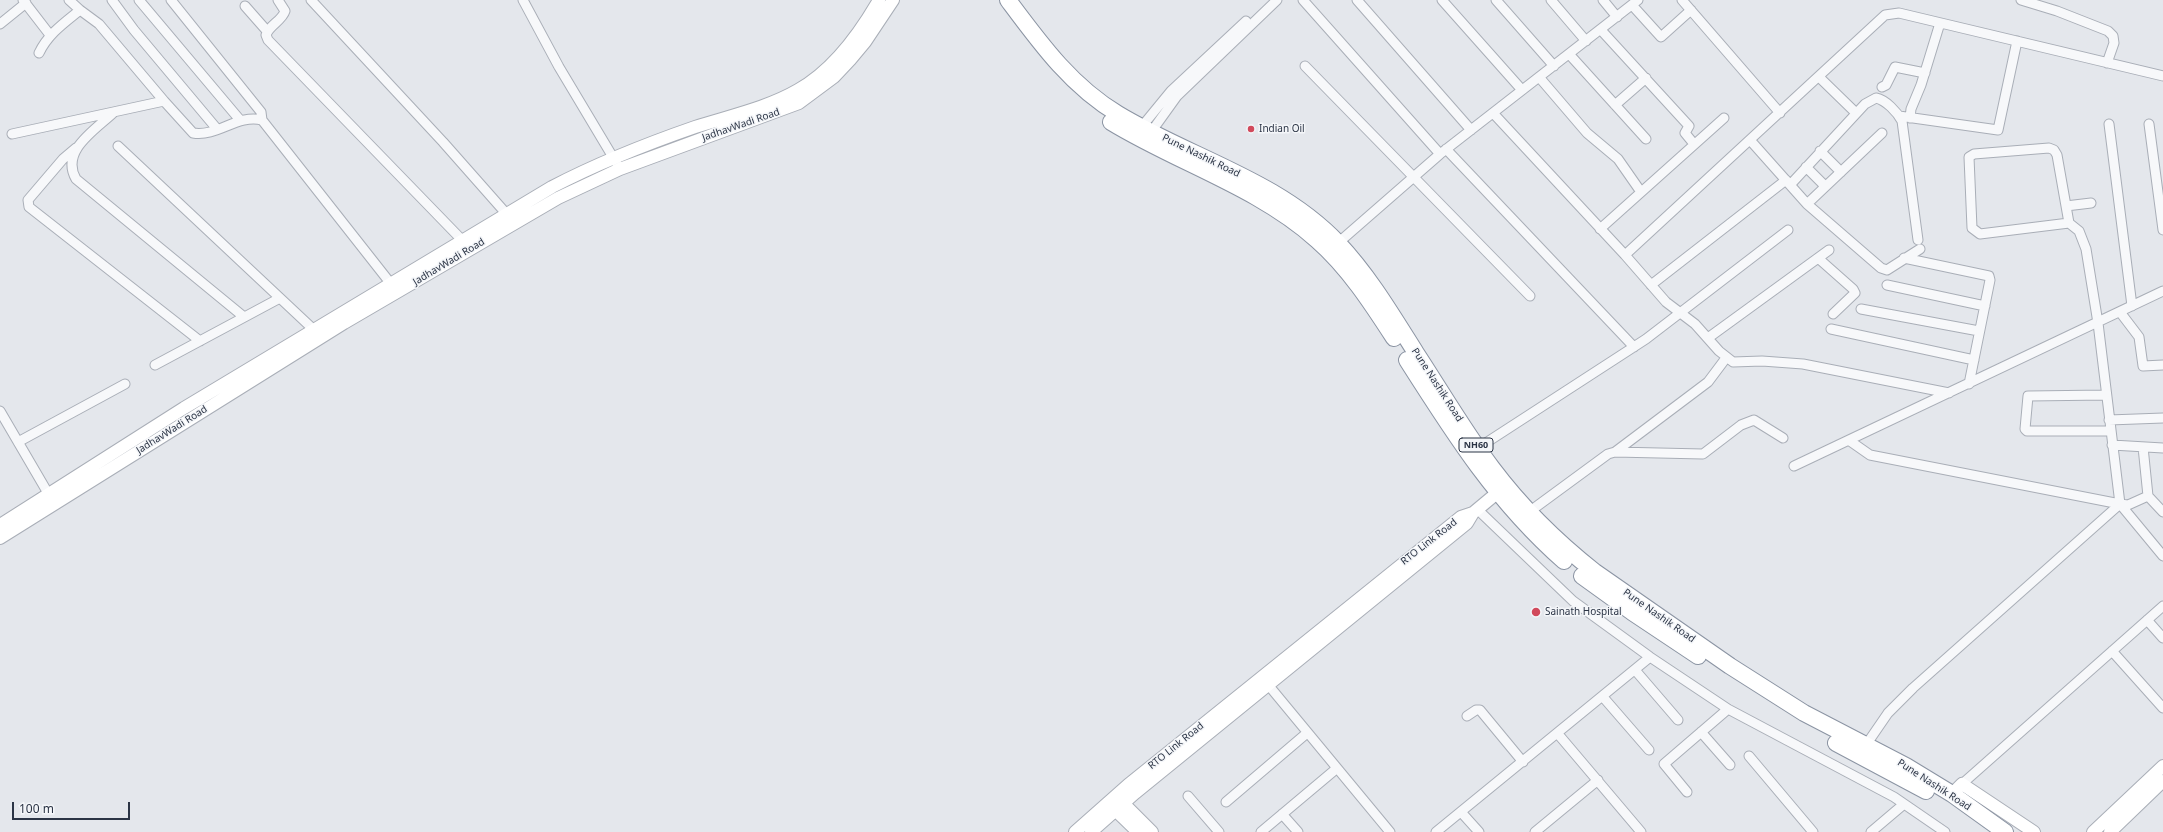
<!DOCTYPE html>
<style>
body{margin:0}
#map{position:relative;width:2163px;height:832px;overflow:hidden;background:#e4e7ec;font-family:"Noto Sans",sans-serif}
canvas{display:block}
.scale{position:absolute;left:12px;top:802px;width:118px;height:18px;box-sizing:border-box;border:2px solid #2b3445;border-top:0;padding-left:5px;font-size:12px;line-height:14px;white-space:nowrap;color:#2b3445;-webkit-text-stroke:3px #f4f6f9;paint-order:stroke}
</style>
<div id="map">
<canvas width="2163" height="832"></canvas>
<div class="scale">100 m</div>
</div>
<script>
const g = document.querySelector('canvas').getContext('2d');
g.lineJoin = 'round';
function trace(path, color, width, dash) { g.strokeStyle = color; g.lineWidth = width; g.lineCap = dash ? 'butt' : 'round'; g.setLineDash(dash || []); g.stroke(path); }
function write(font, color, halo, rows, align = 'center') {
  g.font = font + ' "Noto Sans",sans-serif'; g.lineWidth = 3; g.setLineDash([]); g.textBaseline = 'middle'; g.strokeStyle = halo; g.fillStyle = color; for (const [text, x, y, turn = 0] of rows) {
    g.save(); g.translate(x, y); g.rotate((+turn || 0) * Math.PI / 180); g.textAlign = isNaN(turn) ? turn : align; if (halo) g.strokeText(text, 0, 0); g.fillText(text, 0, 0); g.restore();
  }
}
const street = new Path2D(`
 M 23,0 L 50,35
 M 69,0 L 80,10 L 99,24 L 164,101
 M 112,0 L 134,30 L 217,129
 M 139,0 L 240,120
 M 171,0 L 261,112 L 262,120
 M 278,0 L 285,11 C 282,21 269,25 266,35 L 268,40 L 462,240
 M 311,0 L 443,142 L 511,219
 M 523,0 L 559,67 L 620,169
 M 1303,0 L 1440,154
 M 1357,0 L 1471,130
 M 1442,0 L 1522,90
 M 1496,0 L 1554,66
 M 1551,0 L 1586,41
 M 1603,0 L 1617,17
 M 1682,0 L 1780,113
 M 2021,0 L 2057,11 L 2108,31 L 2113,36 L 2114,43 L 2107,63
 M 1632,5 L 1661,37 L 1691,10
 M 245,6 L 267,31
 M 0,24 L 26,3
 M 1601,30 L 1689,126 L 1685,133 L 1694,144
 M 39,53 C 48,34 64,23 80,10
 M 1569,54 L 1646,139
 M 1305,66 L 1530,296
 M 1539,77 L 1587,133 L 1618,159 L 1641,192
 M 1819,77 L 1856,113
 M 1882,87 L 1886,85 L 1895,67 L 1925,73
 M 1615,105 L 1646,78
 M 113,113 C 95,130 60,151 76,179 L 244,317
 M 1493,113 L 1625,255
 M 1899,116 L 1998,130 L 2017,41
 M 1910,118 L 1911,109 L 1921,85 L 1940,23
 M 2109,124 L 2132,306
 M 2149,124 L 2163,230
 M 1139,130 L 1171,91 L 1246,21
 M 12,134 L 164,101 L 193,133 C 218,137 237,114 262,120 L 395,289
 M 1149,135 L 1177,96 L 1277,0
 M 1750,140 L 1807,204 L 1881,268 L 1887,270 L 1920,249
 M 118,146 L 313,329
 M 76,148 L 63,159 L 28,200 L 29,207 L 200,341
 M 2049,148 L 2054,150 L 2057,155 L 2069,223 L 1980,234 L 1972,228 L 1969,157 L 1974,154 Z
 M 1446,149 L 1634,347
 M 1820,151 L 1841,172
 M 1806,167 L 1825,186
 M 1790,185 L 1865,104 L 1876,98 C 1886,100 1897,112 1902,121 L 1918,240
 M 1807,204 L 1882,133
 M 2066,206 L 2091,203
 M 1600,229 L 1724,118
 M 1338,243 L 1440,154 L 1638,0
 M 1818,258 L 1853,289 L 1855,293 L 1833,314
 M 1904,258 L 1989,276 L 1990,280 L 1969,384
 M 1651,285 L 1786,180
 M 1887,285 L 1985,306
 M 1861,309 L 1979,331
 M 2120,312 L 2139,337 L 2143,366 L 2163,365
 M 1831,329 L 1974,360
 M 1708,338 L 1829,250
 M 155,365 L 280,298
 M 1949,393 L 1803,364 L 1762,361 L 1733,362 L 1719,351 L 1695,324 L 1666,302 L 1625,255 L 1885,15 L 1899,13 L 2163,76
 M 2106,395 L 2028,396 L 2025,429 L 2027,431 L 2111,431
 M 0,411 L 52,500
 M 2109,420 L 2163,418
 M 1850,441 L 1870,455 L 2120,504 L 2128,505 L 2148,496 L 2163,512
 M 18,442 L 125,384
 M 2112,445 L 2163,448
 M 2143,447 L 2148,496
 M 1478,448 L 1646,339 L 1788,230
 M 1615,452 L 1708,382 L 1726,358
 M 1794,466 L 2163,291
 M 2120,504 L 2163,556
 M 1477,509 L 1573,601 L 1650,657 L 1728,709 L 1894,797 L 1945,832
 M 1529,512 L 1608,454 L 1615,452 L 1703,454 L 1741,425 L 1754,420 L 1783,438
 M 2147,620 L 2163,638
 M 2112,651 L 2163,708
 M 1635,670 L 1678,720
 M 1265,681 L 1390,832
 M 1603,697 L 1649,750
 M 1467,716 L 1476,710 L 1480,710 L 1523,762
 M 1701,732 L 1730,765
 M 1558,734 L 1641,832
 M 1866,745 L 1888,713 L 1913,688 L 2120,504 L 2098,323 L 2086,249 L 2079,231 L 2069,223
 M 1749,756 L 1813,832
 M 1962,784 L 2163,606
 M 1687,792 L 1664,764 L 1728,709
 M 1188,796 L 1219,832
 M 1226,802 L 1307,733
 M 1461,812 L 1479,832
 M 1282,814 L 1298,832
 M 1261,832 L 1336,769
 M 1436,832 L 1650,657
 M 1535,832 L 1598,780
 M 1871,832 L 1904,804`);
const secondary = new Path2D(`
 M 0,525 L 184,408 L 552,187 C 598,163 646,144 695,127 C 729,116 767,108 798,90 C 832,71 860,33 879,0
 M 0,538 L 344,323 L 558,198 L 620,169 L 799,103 L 834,77 L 850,60 L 865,42 L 893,0
 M 1952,794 L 1962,784 L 2034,832
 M 1118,798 L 1152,832
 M 1110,805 L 1138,832
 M 1075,832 L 1128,785 L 1461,517 L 1473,513
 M 1091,832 L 1135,793 L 1467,523 L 1473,513 L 1497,493
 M 2093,832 L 2163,766
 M 2110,832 L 2163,781`);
const highway = new Path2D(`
 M 1008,0 C 1040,43 1071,86 1118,114 C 1191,158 1278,180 1338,243 C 1369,276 1392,315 1416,353 C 1441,391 1464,431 1492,468 C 1522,508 1557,542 1595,572 L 1730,666 L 1804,713 L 1906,766 L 1952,794 L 2005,832
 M 1111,122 C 1178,163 1258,187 1317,240 C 1348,267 1372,304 1394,338
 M 1407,360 C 1454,434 1497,502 1564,561
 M 1582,576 L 1632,612 L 1698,656
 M 1836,743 L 1926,791`);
const markers = [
 [1251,129,4,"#d1495b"],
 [1536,612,5,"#d1495b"]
];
const shields = [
 [1476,445,34]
];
const shieldNames = [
 ["NH60",1476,445]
];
const streetNames = [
 ["JadhavWadi Road",741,125,-19],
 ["Pune Nashik Road",1201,156,26],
 ["JadhavWadi Road",449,262,-31],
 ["Pune Nashik Road",1437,385,57],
 ["JadhavWadi Road",172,430,-32],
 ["RTO Link Road",1429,542,-38],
 ["Pune Nashik Road",1659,616,35],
 ["RTO Link Road",1176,746,-39],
 ["Pune Nashik Road",1934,785,33]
];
const poiNames = [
 ["Indian Oil",1259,129],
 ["Sainath Hospital",1545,612]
];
trace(street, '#a9aeb7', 11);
trace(secondary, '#a9aeb7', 14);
trace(highway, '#8b94a3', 18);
trace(street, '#f7f8fa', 9);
trace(secondary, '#fff', 12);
trace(highway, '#fff', 16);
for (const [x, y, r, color] of markers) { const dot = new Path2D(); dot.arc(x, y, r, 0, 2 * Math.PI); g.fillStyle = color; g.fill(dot); trace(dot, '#f4f6f9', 1.5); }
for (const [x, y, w] of shields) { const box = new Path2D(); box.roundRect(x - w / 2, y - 7, w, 14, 3); g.fillStyle = '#f4f6f9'; g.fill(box); trace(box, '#2b3445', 1); }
write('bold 9px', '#2b3445', null, shieldNames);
write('10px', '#2b3445', '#f4f6f9', streetNames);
write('10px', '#2b3445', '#f4f6f9', poiNames, 'left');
</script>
